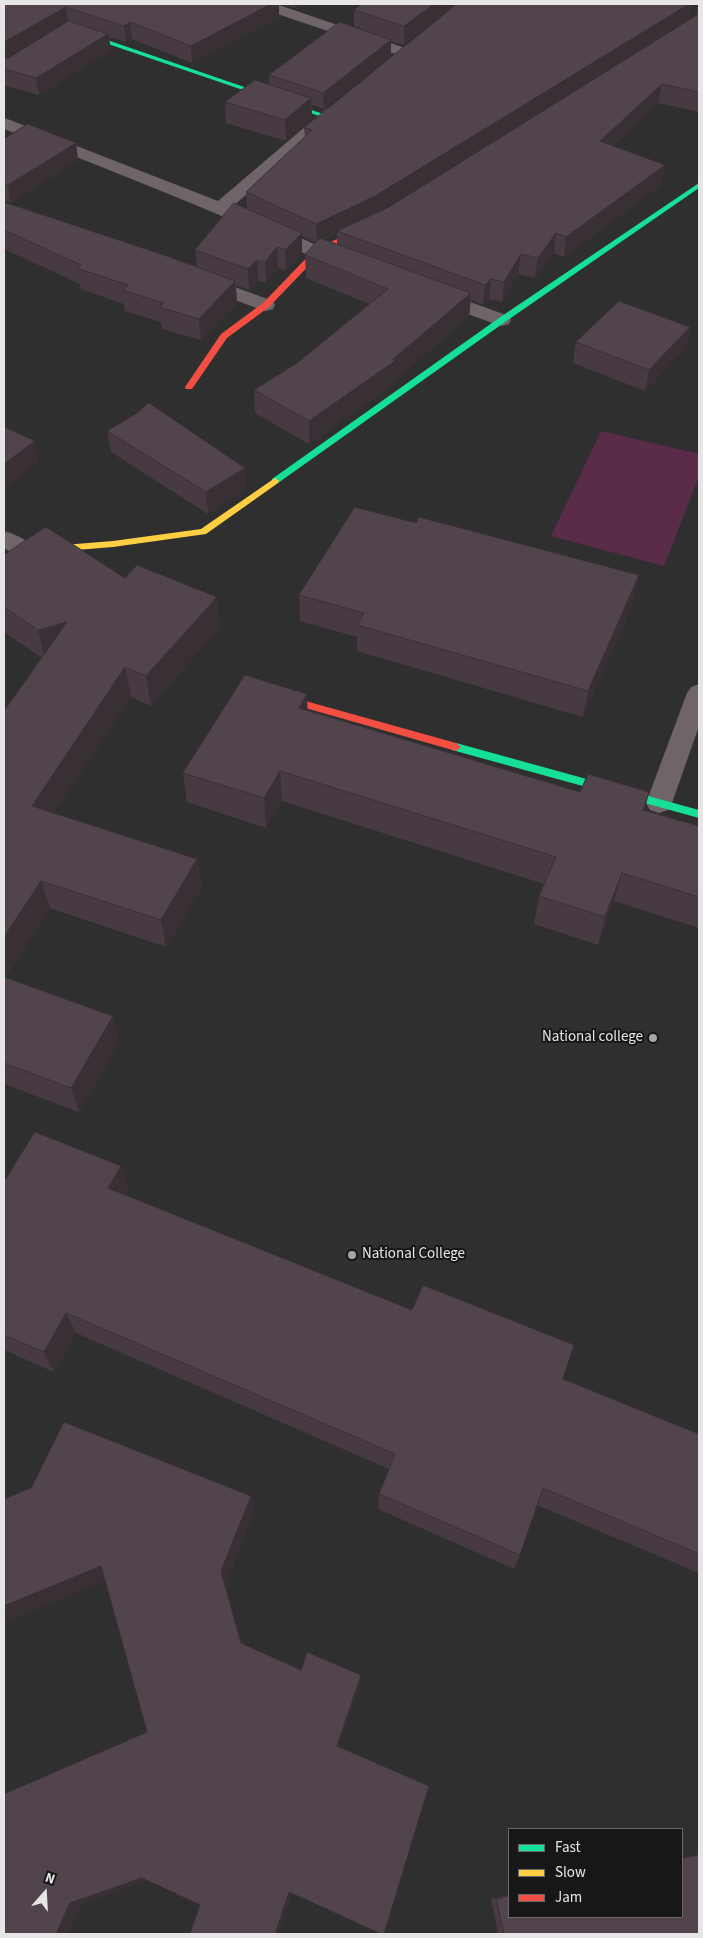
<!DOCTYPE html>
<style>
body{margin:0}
#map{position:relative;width:703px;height:1938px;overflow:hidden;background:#2f2f2f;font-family:"Source Sans 3",sans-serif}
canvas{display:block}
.frame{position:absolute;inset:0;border:5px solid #e7e5e6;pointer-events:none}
.legend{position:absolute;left:508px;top:1828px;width:175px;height:90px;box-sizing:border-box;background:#181717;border:1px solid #6b696a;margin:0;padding:6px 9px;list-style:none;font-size:15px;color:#e7e5e6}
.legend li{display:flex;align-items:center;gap:10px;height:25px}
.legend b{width:25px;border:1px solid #6b696a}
.north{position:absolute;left:20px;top:1868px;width:50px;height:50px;-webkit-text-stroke:4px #181717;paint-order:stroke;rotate:19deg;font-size:14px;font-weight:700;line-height:20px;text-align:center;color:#e7e5e6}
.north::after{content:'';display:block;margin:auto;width:18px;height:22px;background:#e7e5e6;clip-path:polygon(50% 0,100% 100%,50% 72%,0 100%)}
</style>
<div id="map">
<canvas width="703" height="1938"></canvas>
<div class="frame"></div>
<ul class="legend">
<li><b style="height:6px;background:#16e098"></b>Fast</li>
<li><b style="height:6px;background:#ffcf43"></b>Slow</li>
<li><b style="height:6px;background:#f24e42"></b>Jam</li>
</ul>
<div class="north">N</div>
</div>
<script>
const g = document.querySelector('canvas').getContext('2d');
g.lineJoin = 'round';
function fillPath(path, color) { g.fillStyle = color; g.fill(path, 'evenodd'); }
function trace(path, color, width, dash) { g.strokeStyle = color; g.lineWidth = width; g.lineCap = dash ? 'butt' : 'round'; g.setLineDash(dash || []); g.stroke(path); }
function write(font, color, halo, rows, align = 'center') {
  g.font = font + ' "Source Sans 3",sans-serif'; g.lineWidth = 4; g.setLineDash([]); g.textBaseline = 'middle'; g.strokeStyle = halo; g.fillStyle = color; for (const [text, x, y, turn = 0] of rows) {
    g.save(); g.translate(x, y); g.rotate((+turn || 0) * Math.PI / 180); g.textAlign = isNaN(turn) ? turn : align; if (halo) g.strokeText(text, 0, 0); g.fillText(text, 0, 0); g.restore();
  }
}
const green = new Path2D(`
 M 601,431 L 699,454 L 699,476 L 664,566 L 551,536 Z`);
const street = new Path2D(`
 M 255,4 L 276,4 L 411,50 L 414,53 L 411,56 L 401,56 L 257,7 Z
 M 333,106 L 339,108 L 341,111 L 339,114 L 232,207 L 323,248 L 351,258 L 354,262 L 351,266 C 334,270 298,250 281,242 C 190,201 97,165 4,129 L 4,118 L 10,120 L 218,201 L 327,108 Z
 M 202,275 L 273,301 L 275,305 L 273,309 L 266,311 L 259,309 L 195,285 L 193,281 L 195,277 Z
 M 434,289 L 509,316 L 511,320 L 509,324 L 502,326 L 495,324 L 427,299 L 425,295 L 427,291 Z
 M 4,531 C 15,534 31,541 37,551 L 34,556 C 22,560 14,554 4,548 Z
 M 699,684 L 699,726 L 672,803 L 668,810 L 659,813 L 650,810 L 646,803 L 687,693 L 691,687 Z`);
const fast = new Path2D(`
 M 75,29 L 329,116 L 330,117 L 325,118 L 73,32 L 72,31 Z
 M 699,183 L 699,188 L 505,322 L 278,483 L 272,483 L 272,479 L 499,318 Z
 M 456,743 L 699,810 L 699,818 L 452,750 L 451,747 L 452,744 Z`);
const slow = new Path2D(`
 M 275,478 L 279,481 L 278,483 L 206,534 L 113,547 L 27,554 L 4,562 L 4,556 L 26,548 L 113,541 L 201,529 Z`);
const jam = new Path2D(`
 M 368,224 L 375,226 L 320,254 L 269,307 L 227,338 L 192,389 L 186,389 L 185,387 L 221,334 L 263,303 L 314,250 Z
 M 284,695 L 456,743 L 461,747 L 456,751 L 281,701 L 279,699 Z`);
const wall = new Path2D(`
 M 4,4 L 279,17 L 192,63 L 132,39 L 126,42 L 109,37 L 111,51 L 39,95 L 4,85 Z
 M 281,4 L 303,4 L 295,8 Z
 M 362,4 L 692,4 L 689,20 L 696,16 L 698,4 L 699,4 L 699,112 L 658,103 L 613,146 L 665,165 L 662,184 L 564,257 L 554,253 L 535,278 L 518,274 L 502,302 L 489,299 L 483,305 L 471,300 L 469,317 L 395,380 L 395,384 L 309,444 L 255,413 L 254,390 L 297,363 L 369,304 L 306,278 L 305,255 L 316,243 L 302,236 L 302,254 L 286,271 L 278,268 L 266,283 L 258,281 L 249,290 L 236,285 L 237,303 L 201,340 L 162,329 L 161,322 L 125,311 L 124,304 L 81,289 L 80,284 L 4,249 L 4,202 L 197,267 L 195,250 L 247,208 L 246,192 L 305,137 L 304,128 L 455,5 L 404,45 L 391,41 L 391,56 L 324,109 L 312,105 L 312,119 L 286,141 L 226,123 L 225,102 L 269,84 L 269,75 L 354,27 L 354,10 ZM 681,25 L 389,207 L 386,208 ZM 337,233 L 337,245 L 324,240 L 335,234 Z
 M 4,139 L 76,143 L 78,160 L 11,203 L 4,201 Z
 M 690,327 L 686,348 L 645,391 L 573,363 L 576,342 Z
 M 107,431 L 246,489 L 208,514 L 111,452 Z
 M 4,555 L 125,578 L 220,627 L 151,706 L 131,697 L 54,813 L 197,859 L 202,887 L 166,947 L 50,908 L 5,978 L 120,1041 L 79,1112 L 4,1084 L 4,711 L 42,658 L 4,632 Z
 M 299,595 L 634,601 L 583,717 L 357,651 L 357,637 L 300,621 Z
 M 308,710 L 580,792 L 699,826 L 699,928 L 614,901 L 598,945 L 534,924 L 539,896 L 544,884 L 282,801 L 266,828 L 187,802 L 183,773 Z
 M 121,1166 L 128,1190 L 125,1195 L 563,1379 L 699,1434 L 699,1573 L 537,1505 L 520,1555 L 514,1569 L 378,1509 L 379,1494 L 389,1469 L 76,1333 L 54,1372 L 4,1350 L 4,1182 Z
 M 699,1854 L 699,1934 L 498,1934 L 491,1899 L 509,1895 L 509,1917 L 682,1917 L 682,1858 Z`);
const shadedWall = new Path2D(`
 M 271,4 L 279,4 L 279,17 L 192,63 L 191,46 Z
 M 295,4 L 303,4 L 295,8 Z
 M 434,4 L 457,4 L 404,45 L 404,26 Z
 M 689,4 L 692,4 L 689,20 L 375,215 L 337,231 L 337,233 L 317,243 L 316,224 Z
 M 66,7 L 68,23 L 4,61 L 4,42 Z
 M 130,22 L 132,39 L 126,42 L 124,26 Z
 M 108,34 L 111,51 L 39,95 L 36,78 Z
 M 391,40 L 391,56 L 324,109 L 323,93 Z
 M 662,84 L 658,103 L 597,160 L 600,141 Z
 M 311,98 L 312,119 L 286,141 L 285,120 Z
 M 76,143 L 78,160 L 11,203 L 8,185 Z
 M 665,165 L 662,184 L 564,257 L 566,237 Z
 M 302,233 L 302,254 L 286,271 L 285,250 Z
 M 556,233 L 554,253 L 535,278 L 538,258 Z
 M 277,247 L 278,268 L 266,283 L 265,262 Z
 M 521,254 L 518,274 L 502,302 L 504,282 Z
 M 257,260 L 258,281 L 249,290 L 248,269 Z
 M 491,279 L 489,299 L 483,305 L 485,285 Z
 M 235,281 L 237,303 L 201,340 L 199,319 Z
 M 471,293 L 469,317 L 395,380 L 395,384 L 309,444 L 309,421 L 393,359 Z
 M 690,327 L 686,348 L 645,391 L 649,370 Z
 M 35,441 L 39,462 L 4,489 L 4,464 Z
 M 245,468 L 246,489 L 208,514 L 206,492 Z
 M 639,575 L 634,601 L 583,717 L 588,691 Z
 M 217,597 L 220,627 L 151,706 L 146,676 Z
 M 67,622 L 45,660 L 38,630 Z
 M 125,667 L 131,697 L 40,834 L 32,806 Z
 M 307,694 L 308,724 L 299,708 Z
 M 280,771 L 282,801 L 266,828 L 264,798 Z
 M 649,792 L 642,822 L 643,810 Z
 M 197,859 L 202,887 L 166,947 L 161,920 Z
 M 622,873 L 614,901 L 598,945 L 605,917 Z
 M 41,881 L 50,908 L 4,979 L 4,937 Z
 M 113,1016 L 120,1041 L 79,1112 L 71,1088 Z
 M 121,1166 L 128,1190 L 116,1211 L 108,1188 Z
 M 66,1313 L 76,1333 L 54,1372 L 44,1352 Z
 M 251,1496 L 254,1512 L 226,1584 L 245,1653 L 241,1643 L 221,1571 Z
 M 101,1566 L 110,1579 L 4,1623 L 4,1606 Z
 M 361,1675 L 360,1684 L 337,1753 L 337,1746 Z
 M 142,1878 L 151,1879 L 82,1904 L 68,1934 L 56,1934 L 70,1903 Z
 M 289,1892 L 292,1893 L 278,1934 L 275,1934 Z`);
const building = new Path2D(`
 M 4,4 L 271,4 L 191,46 L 130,22 L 124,26 L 66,7 L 4,42 Z
 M 362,4 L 434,4 L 404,26 L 354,10 Z
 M 457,4 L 689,4 L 375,196 L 316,224 L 246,192 L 312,130 L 304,128 Z
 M 699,14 L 699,92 L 662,84 L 600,141 L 665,165 L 566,237 L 556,233 L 538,258 L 521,254 L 504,282 L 491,279 L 485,285 L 337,231 L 389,207 Z
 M 69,21 L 108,34 L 36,78 L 4,69 L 4,59 L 8,58 Z
 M 340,22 L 391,40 L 323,93 L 269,75 Z
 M 255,80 L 311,98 L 285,120 L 225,102 Z
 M 28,124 L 76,143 L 8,185 L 4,184 L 4,139 Z
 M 4,202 L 164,255 L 235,281 L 199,319 L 159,307 L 164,303 L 122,290 L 128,285 L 77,268 L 81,265 L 4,230 Z
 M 234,203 L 302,233 L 285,250 L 277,247 L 265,262 L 257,260 L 248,269 L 195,250 Z
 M 320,238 L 471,293 L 393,359 L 395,361 L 309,421 L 254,390 L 297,363 L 388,289 L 305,255 Z
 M 619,301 L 690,327 L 649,370 L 576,342 Z
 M 149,403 L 245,468 L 206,492 L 107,431 L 137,413 Z
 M 4,427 L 35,441 L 4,464 Z
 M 355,507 L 416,523 L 419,517 L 639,575 L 588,691 L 357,625 L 364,613 L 299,595 Z
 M 46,527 L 125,578 L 137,565 L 217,597 L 146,676 L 125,667 L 32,806 L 197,859 L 161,920 L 41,881 L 4,937 L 4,711 L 67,622 L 38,630 L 4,607 L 4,555 Z
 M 245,675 L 307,694 L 299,708 L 580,792 L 588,774 L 649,792 L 643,810 L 699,826 L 699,897 L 622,873 L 605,917 L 539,896 L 556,857 L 280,771 L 264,798 L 183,773 Z
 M 4,977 L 113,1016 L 71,1088 L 4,1063 Z
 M 35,1132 L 121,1166 L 108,1188 L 412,1310 L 423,1285 L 574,1345 L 563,1379 L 699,1434 L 699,1554 L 543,1488 L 520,1555 L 379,1494 L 395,1454 L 66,1313 L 44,1352 L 4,1335 L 4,1182 Z
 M 64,1422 L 251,1496 L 221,1571 L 241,1643 L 301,1670 L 307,1652 L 361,1675 L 337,1746 L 429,1786 L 384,1934 L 381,1934 L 289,1892 L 275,1934 L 192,1934 L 190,1933 L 200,1905 L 142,1878 L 70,1903 L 56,1934 L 4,1934 L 4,1794 L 147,1732 L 101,1566 L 4,1606 L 4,1499 L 31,1488 Z
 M 699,1855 L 699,1934 L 504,1934 L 496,1899 L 509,1896 L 509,1917 L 682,1917 L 682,1859 Z`);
const markers = [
 [653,1038,5,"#a7a5a6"],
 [352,1255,5,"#a7a5a6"]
];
const poiNames = [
 ["National college",643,1038],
 ["National College",362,1255,"left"]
];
fillPath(green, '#5b2c49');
fillPath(street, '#70646b');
fillPath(fast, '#16e098');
fillPath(slow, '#ffcf43');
fillPath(jam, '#f24e42');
fillPath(wall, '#473a42');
fillPath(shadedWall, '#393036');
fillPath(building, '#52444d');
trace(building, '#393036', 1);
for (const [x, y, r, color] of markers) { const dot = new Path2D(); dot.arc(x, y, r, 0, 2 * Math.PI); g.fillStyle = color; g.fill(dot); trace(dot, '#181717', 2); }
write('15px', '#e7e5e6', '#181717', poiNames, 'right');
</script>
